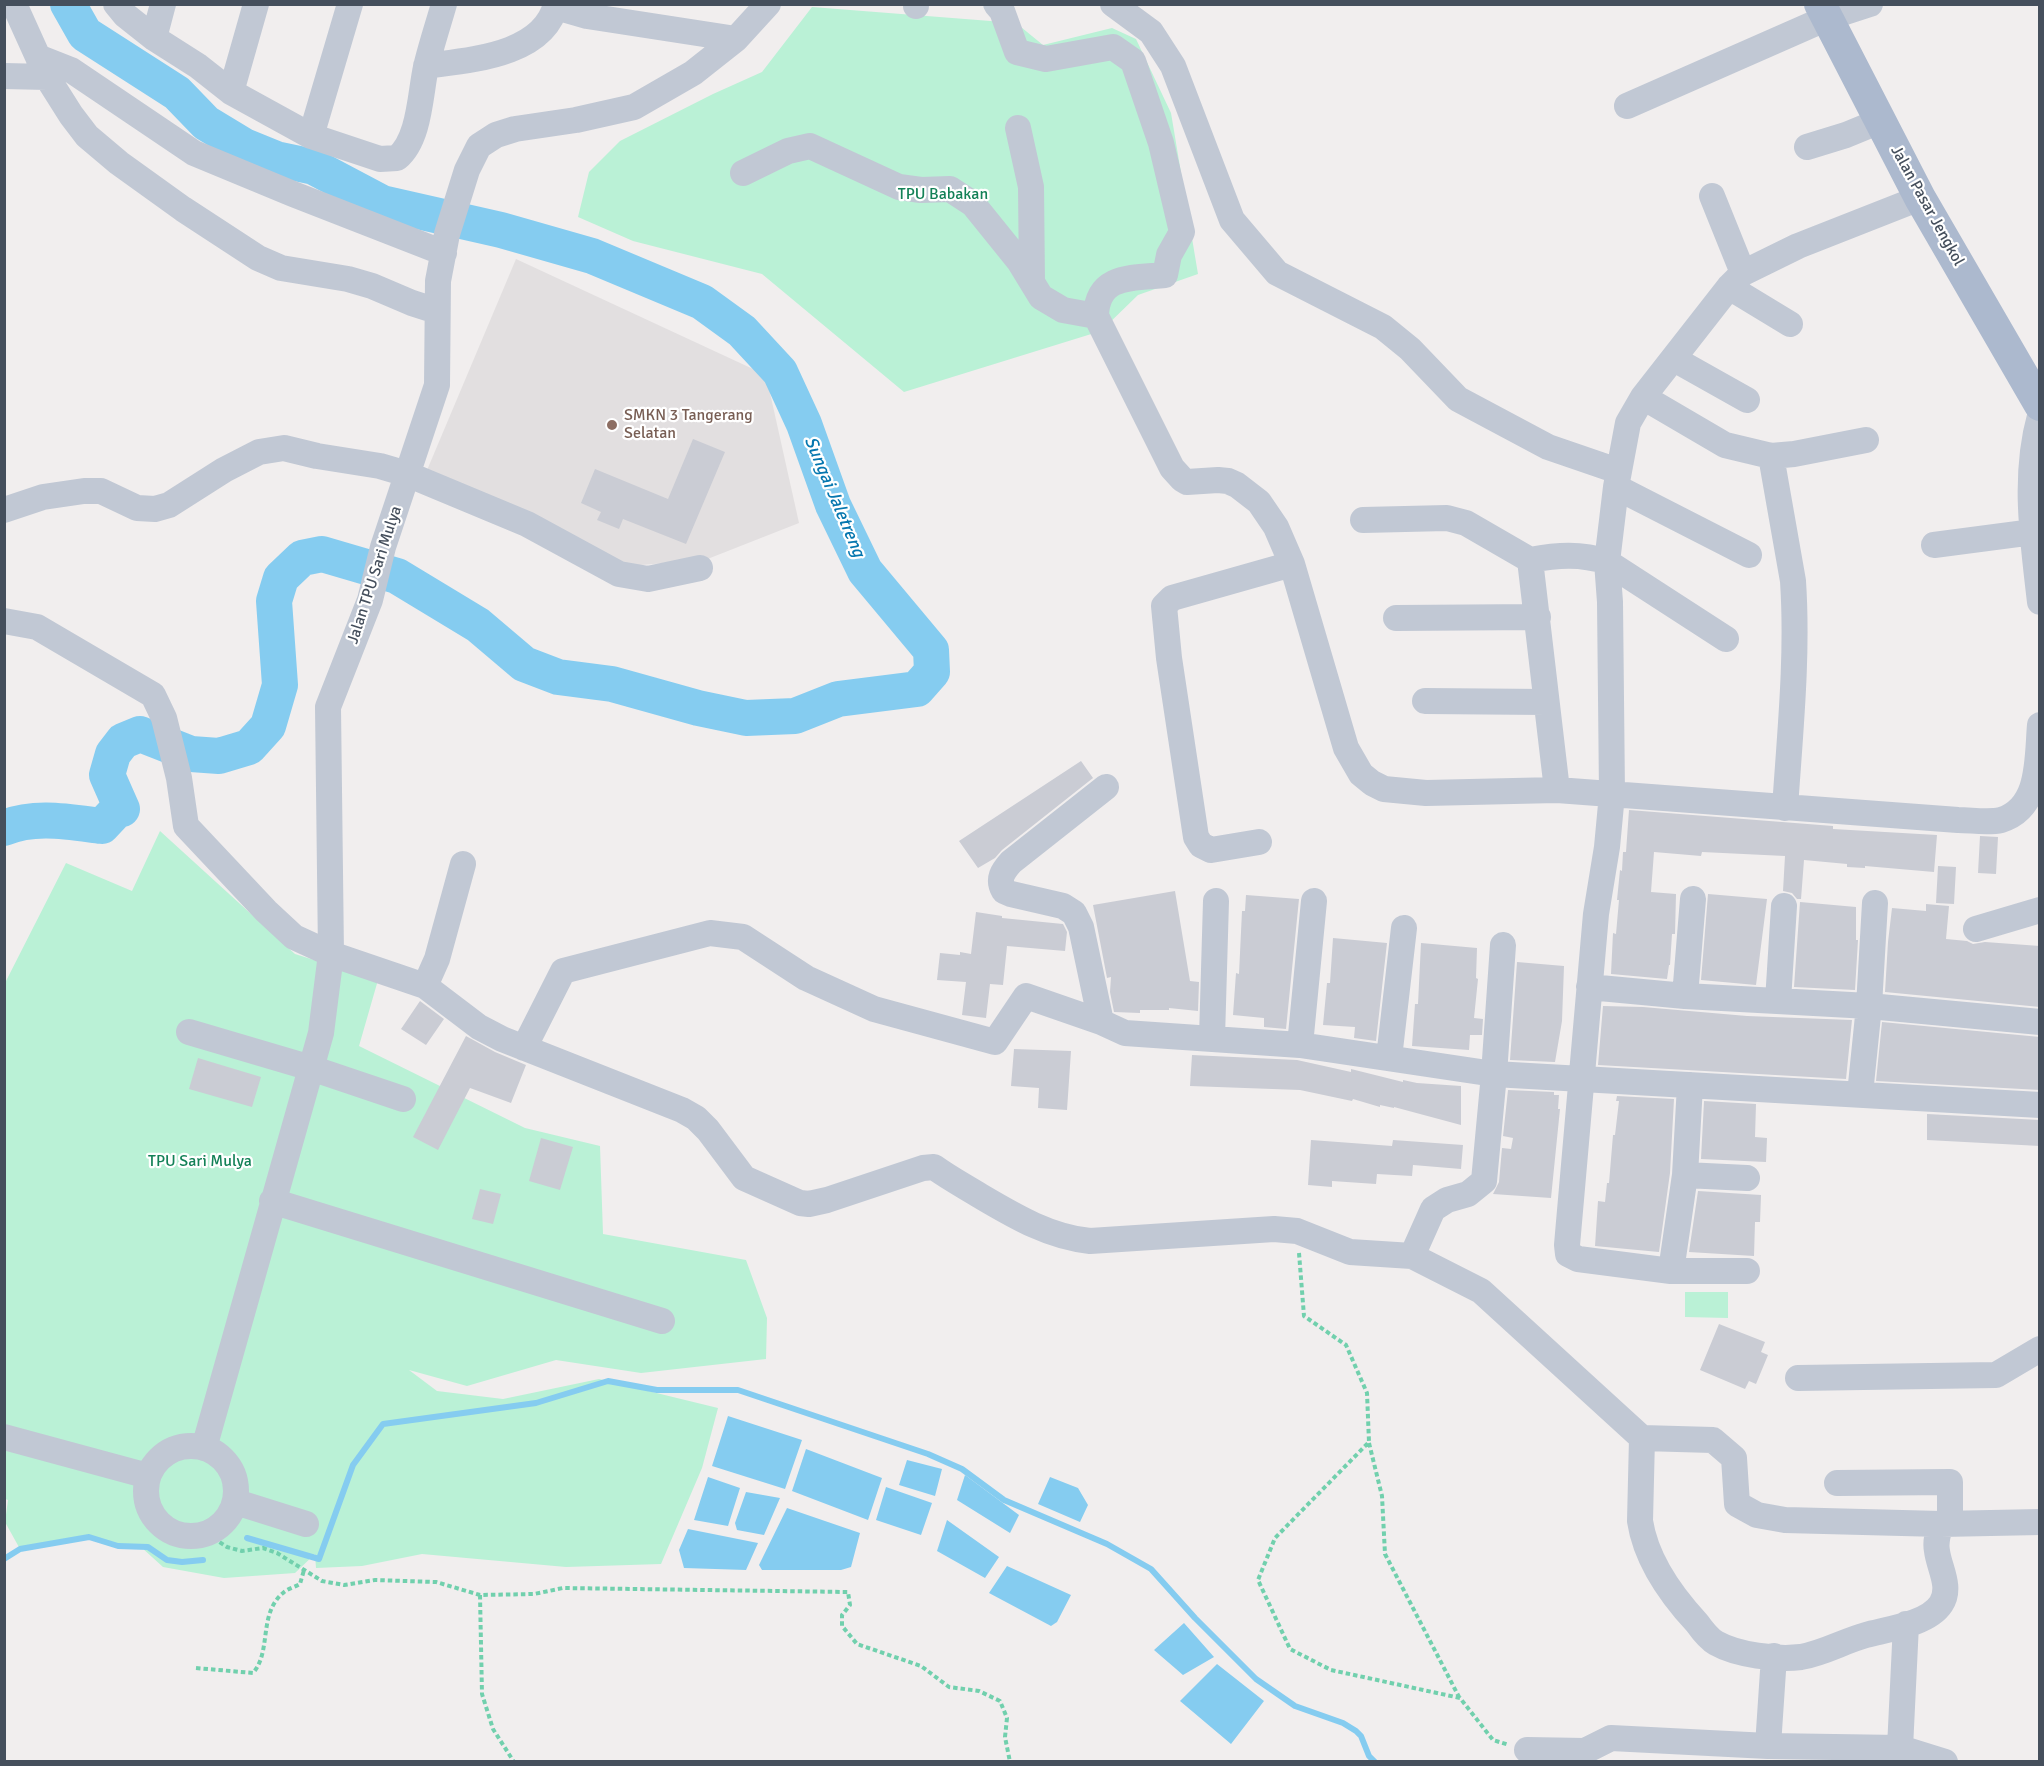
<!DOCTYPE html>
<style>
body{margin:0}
#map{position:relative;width:2044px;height:1766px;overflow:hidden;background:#f1eeee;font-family:Signika,sans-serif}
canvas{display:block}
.frame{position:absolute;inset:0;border:6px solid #454f5c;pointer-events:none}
</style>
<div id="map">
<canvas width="2044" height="1766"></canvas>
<div class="frame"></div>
</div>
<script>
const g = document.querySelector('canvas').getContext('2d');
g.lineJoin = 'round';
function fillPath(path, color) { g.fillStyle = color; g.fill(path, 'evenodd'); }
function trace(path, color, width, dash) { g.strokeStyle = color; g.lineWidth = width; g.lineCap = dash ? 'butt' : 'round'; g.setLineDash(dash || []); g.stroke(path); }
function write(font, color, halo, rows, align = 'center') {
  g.font = font + ' Signika,sans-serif'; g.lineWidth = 4.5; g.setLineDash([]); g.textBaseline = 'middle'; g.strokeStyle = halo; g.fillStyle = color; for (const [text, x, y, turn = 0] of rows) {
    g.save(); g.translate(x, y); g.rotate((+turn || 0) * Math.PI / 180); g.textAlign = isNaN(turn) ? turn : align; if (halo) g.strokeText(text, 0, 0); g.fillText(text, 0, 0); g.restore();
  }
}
const education = new Path2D(`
 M 516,259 L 766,375 L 799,523 L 705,560 L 628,566 L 425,475 Z`);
const green = new Path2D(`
 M 812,7 L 1016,23 L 1043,45 L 1112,28 L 1136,39 L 1171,113 L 1198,274 L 1138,295 L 1101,331 L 904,392 L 762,274 L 633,241 L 578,217 L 589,172 L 620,141 L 713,94 L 762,72 Z
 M 160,831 L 295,954 L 378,980 L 359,1046 L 525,1128 L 600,1146 L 603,1234 L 746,1260 L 767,1318 L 766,1359 L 641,1373 L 556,1360 L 467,1386 L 409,1370 L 437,1391 L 503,1399 L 599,1379 L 718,1408 L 702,1468 L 661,1564 L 566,1567 L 422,1554 L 362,1566 L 316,1568 L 315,1554 L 295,1573 L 224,1578 L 163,1567 L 141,1547 L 118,1546 L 89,1537 L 20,1549 L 5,1522 L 8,1500 L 5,1499 L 5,983 L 66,863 L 132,891 Z
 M 1685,1292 L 1728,1292 L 1728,1318 L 1685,1317 Z`);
const water = new Path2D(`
 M 728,1416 L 802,1440 L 785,1489 L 712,1466 Z
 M 806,1449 L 882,1478 L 868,1520 L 792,1491 Z
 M 907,1460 L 942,1469 L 935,1496 L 899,1485 Z
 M 965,1475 L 1019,1515 L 1010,1533 L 957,1500 Z
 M 708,1477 L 740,1488 L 728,1526 L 694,1520 Z
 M 1050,1477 L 1078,1488 L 1088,1505 L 1080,1522 L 1038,1504 Z
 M 886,1487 L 932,1503 L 921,1535 L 876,1520 Z
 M 746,1492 L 780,1498 L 764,1535 L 737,1530 L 735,1523 Z
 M 787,1508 L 860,1533 L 851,1567 L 841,1570 L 762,1570 L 759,1565 Z
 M 947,1520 L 999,1557 L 985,1578 L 937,1551 Z
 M 688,1529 L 758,1543 L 746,1570 L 684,1568 L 679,1550 Z
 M 1007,1566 L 1071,1595 L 1057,1622 L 1051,1626 L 989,1593 Z
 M 1184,1623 L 1214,1657 L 1183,1675 L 1154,1650 Z
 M 1217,1664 L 1264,1701 L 1231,1744 L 1180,1701 Z`);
const stream = new Path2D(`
 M 247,1538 L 319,1559 L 353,1465 L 383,1424 L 536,1403 L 608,1381 L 657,1390 L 738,1390 L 928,1454 L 962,1469 L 1004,1500 L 1107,1544 L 1151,1569 L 1195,1618 L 1256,1679 L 1295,1706 L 1343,1723 L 1356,1731 L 1361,1736 L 1369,1756 L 1375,1762
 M 4,1559 L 20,1549 L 89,1537 L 118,1546 L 148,1547 L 167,1560 L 182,1562 L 203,1560`);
const river = new Path2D(`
 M 4,828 C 34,815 70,822 102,826 L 117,810 L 122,809 L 107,775 L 113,754 L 123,741 L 140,734 L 191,754 L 219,756 L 249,747 L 268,726 L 280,685 L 274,601 L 281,578 L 302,558 L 322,554 L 397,576 L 478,625 L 524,664 L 558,677 L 612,684 L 698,708 L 746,718 L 795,716 L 838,699 L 917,689 L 932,672 L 931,650 L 865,571 L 833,505 L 804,424 L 780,372 L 742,331 L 702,302 L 592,256 L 501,230 L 382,203 L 314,167 L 276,159 L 244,146 L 206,123 L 177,93 L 85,34 L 68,4`);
const building = new Path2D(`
 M 693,439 L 725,452 L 686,544 L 623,519 L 619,529 L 597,520 L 601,512 L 581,503 L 595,469 L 668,499 Z
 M 1081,761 L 1093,778 L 1002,850 L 995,858 L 978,868 L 959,841 Z
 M 1629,810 L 1833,826 L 1833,829 L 1937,835 L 1934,872 L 1865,866 L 1865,868 L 1847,867 L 1847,864 L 1804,860 L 1801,899 L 1797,899 L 1792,893 L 1783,891 L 1785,856 L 1702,852 L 1701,856 L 1654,852 L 1651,892 L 1676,894 L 1675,934 L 1672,934 L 1670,965 L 1669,965 L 1667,979 L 1611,974 L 1613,933 L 1616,934 L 1619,900 L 1617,900 L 1620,870 L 1622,871 L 1623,852 L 1626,852 Z
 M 1980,836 L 1998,837 L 1996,874 L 1978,873 Z
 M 1938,866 L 1956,867 L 1954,904 L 1936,903 Z
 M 1175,891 L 1190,981 L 1199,982 L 1198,1011 L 1169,1008 L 1169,1010 L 1140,1010 L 1140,1013 L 1114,1012 L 1110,992 L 1111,977 L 1107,978 L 1093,905 Z
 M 1708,894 L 1767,899 L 1756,985 L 1701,980 Z
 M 1246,895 L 1299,899 L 1286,1029 L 1264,1027 L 1264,1018 L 1233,1015 L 1236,973 L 1239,974 L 1242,911 L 1245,911 Z
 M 1800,902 L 1856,907 L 1856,940 L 1858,940 L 1855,990 L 1794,987 Z
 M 1926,904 L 1949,906 L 1946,939 L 1967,941 L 1973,944 L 1985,942 L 2040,946 L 2040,1007 L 1885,992 L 1888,942 L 1892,908 L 1926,911 Z
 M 976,912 L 1002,916 L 1002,918 L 1063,924 L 1067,932 L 1065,951 L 1007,946 L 1003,985 L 990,984 L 986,1018 L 962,1015 L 966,982 L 937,980 L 940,953 L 960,955 L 960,952 L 971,954 Z
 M 1333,938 L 1387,943 L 1376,1041 L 1354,1038 L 1355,1027 L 1323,1025 L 1327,983 L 1330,983 Z
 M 1421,943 L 1477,948 L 1476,978 L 1478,979 L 1474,1018 L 1483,1019 L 1482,1035 L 1470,1035 L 1469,1050 L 1412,1046 L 1415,1004 L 1418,1004 Z
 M 1517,962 L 1564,966 L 1562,1021 L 1555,1062 L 1510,1060 Z
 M 420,1001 L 444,1019 L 426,1045 L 401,1029 Z
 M 1603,1006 L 1643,1007 L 1747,1016 L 1852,1020 L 1846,1079 L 1598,1065 Z
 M 1882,1022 L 2040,1037 L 2040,1090 L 1876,1081 Z
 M 466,1036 L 495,1052 L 526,1065 L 511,1103 L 470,1088 L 438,1150 L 413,1137 Z
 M 1014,1049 L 1071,1051 L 1067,1110 L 1038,1108 L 1039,1088 L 1011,1086 Z
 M 1192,1055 L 1297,1060 L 1351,1072 L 1351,1069 L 1403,1082 L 1403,1080 L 1417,1083 L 1461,1086 L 1461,1125 L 1394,1107 L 1394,1108 L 1380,1105 L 1380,1107 L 1353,1099 L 1352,1101 L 1300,1090 L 1190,1086 Z
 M 198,1058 L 261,1077 L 252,1107 L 189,1089 Z
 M 1508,1090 L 1554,1092 L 1554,1095 L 1559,1095 L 1558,1109 L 1560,1109 L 1551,1198 L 1493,1194 L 1499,1182 L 1502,1148 L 1511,1149 L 1513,1138 L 1503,1136 Z
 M 1617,1096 L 1674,1099 L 1670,1173 L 1659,1252 L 1595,1246 L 1598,1201 L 1605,1202 L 1607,1183 L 1609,1183 L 1613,1135 L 1615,1135 L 1619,1101 L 1616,1101 Z
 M 1704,1101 L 1756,1104 L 1755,1137 L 1767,1138 L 1766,1162 L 1701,1159 Z
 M 1927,1114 L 2040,1120 L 2040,1146 L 1927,1140 Z
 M 541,1138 L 573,1147 L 560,1190 L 529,1181 Z
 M 1311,1140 L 1392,1146 L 1393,1140 L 1463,1145 L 1461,1169 L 1413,1165 L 1412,1176 L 1377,1174 L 1376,1184 L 1332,1181 L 1332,1187 L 1308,1185 Z
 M 480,1189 L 501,1194 L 493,1224 L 472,1219 Z
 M 1698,1191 L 1761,1195 L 1760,1222 L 1755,1222 L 1754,1256 L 1689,1252 Z
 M 1719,1324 L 1765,1342 L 1761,1352 L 1768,1355 L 1756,1384 L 1749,1381 L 1745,1389 L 1700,1370 Z`);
const path = new Path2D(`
 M 1299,1253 L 1304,1316 L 1346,1345 L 1367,1393 L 1369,1442 L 1275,1538 L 1258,1580 L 1290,1649 L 1331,1670 L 1460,1698 L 1493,1740 L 1509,1745
 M 1369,1443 L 1382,1496 L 1385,1554 L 1459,1697
 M 207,1534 L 227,1547 L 242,1551 L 263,1548 L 277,1553 L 322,1581 L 344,1585 L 375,1580 L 436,1582 L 480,1595 L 534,1594 L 563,1588 L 848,1592 L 850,1605 L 842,1615 L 842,1626 L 857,1644 L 921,1666 L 949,1687 L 979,1691 L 1000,1701 L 1007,1718 L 1005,1737 L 1010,1762
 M 480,1595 L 482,1694 L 493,1729 L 514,1762
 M 196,1668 L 253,1673 C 272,1651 258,1614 283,1593 C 287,1589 295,1587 300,1584 L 304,1570`);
const minor = new Path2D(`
 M 14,4 L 47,77 L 71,115 L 87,136 L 119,163 L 183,209 L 258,258 L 281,268 L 348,279 L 372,286 L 412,303 L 437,311
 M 116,4 L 125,15 L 154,38 L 198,66 L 231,92 L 311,136 L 380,159 L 397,158 C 420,139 420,94 426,67 C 431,46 438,25 444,4
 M 996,4 L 1002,11 L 1017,52 L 1046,59 L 1113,47 L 1133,61 L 1161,143 L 1182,232 L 1169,255 L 1165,275 C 1133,278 1097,274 1096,316 L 1172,468 L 1182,479 L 1187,482 L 1218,480 L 1228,481 L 1237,485 L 1259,502 L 1276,527 L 1292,564 L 1346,748 L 1361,774 L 1372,783 L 1384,789 L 1426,793 L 1557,790 L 1958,820 C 1971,820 1988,823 2001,820 C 2041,808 2037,758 2040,725
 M 1113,4 L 1151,32 L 1173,66 L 1232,220 L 1277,273 L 1383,327 L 1410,349 L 1458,399 L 1548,447 L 1618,471
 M 916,6 L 916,4
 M 556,7 L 587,16 L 736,39
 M 154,38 L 163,4
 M 38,57 L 71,70 L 194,153 L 293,194 L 444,253
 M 426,66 C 468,60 544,56 556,4
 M 4,76 L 47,77
 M 231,92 L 256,4
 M 1627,106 L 1827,18 L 1870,4
 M 1018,128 L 1031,187 L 1032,282
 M 311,136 L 350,4
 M 1807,147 L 1846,135 L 1880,121
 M 743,173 L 788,151 L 810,146 L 899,187 L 921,190 L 950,189 L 973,204 L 1019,261 L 1041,297 L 1063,310 L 1096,316
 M 1712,196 L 1743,273
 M 1729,287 L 1790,324
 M 1674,359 L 1747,400
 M 1643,397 L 1725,445 L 1771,456 L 1793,581 C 1798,656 1790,733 1785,808
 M 2040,416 C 2023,477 2033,540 2040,602
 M 1771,456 L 1794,454 L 1866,440
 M 1616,487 L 1749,555
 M 4,510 L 43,497 L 84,491 L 101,491 L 137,508 L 155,509 L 169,505 L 224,470 L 259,452 L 284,448 L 317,456 L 380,466 L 407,474 L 527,524 L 619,574 L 648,579 L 700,568
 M 1363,520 L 1447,518 L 1466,523 L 1530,560 L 1557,790
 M 1934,545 L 2033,532
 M 1530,560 C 1557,555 1581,553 1607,562 L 1726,639
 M 1396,618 L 1538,617
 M 4,621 L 37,627 L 153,695 L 164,718 L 179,778 L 186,826 L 266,911 L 294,937 L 331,954 L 425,986 L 479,1027 L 502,1039 L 682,1110 L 696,1118 L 708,1130 L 744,1178 L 800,1203 L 809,1204 L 827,1200 L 923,1168 L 934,1167 C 949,1178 966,1187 982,1197 C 1016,1217 1050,1237 1090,1241 L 1274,1229 L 1297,1231 L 1350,1252 L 1412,1256 L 1481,1291 L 1642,1438 L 1713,1440 L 1734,1458 L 1737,1504 L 1757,1515 L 1785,1520 L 1941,1524 L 2040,1522
 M 1425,701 L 1546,702
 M 1259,842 L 1211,850 L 1201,845 L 1196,837 L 1169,658 L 1164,606 L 1172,598 L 1292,564
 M 1976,929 L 2040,910
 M 425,986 L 437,959 L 463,864
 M 1589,987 L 1685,996 L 1869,1006 L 2040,1022
 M 1685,996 L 1693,899
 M 1778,1001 L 1784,906
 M 1101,1022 L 1081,927 L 1074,913 L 1063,906 L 1011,894 L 1004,891 C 997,879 1003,871 1011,862 L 1106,787
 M 189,1032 L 311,1068 L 403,1099
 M 1212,1038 L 1216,901
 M 1300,1045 L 1314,901
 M 524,1048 L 563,971 L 710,933 L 743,937 L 806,978 L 874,1009 L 995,1042 L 1026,996 L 1101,1022 L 1125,1033 L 1300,1045 L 1494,1074 L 2040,1105
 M 1389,1058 L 1404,928
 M 1860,1094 L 1869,1006 L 1875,903
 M 1685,1175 L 1747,1178
 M 272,1201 L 662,1321
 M 1412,1256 L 1433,1209 L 1447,1200 L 1468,1194 L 1484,1181 L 1494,1074 L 1503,945
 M 1671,1271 L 1685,1175 L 1690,1085
 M 1747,1271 L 1671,1271 L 1578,1259 L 1568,1254 L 1567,1245 L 1596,914 L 1607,847 L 1612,794 L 1610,602 L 1607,562 L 1616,487 L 1628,423 L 1643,397 L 1729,287 L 1743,273 L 1798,246 L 1920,198
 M 1798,1378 L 1996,1375 L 2040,1349
 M 4,1437 L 148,1476
 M 1642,1438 L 1640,1521 C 1646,1560 1671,1595 1697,1623 C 1702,1630 1709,1639 1716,1643 C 1737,1655 1777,1660 1801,1657 C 1824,1653 1844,1641 1866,1635 C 1888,1629 1928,1624 1941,1604 C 1952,1587 1939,1568 1937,1551 C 1935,1541 1938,1533 1941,1524
 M146 1491a45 45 0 1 1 90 0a45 45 0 1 1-90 0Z
 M 204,1448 L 321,1033 L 331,954 L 328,707 L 370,600 L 383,547 L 437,385 L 438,281 L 447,234 L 467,170 L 479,146 L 496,135 L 515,129 L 576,120 L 634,107 L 693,73 L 736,39 L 768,4
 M 1837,1483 L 1950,1482 L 1950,1524
 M 236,1502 L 306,1524
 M 1768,1746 L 1774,1656
 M 1900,1748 L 1945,1762
 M 1527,1750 L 1585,1751 L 1611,1738 L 1768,1746 L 1900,1748 L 1906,1624`);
const major = new Path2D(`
 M 1820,4 L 1920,198 L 2040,405`);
const markers = [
 [612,425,6,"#8d6e63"]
];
const parkNames = [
 ["TPU Babakan",943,195],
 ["TPU Sari Mulya",200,1162]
];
const streetNames = [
 ["Jalan Pasar Jengkol",1927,206,61],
 ["Jalan TPU Sari Mulya",375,575,-72]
];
const educationNames = [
 ["SMKN 3 Tangerang",624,416],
 ["Selatan",624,434]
];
const waterNames = [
 ["Sungai Jaletreng",834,497,67]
];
fillPath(education, '#e2dfe0');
fillPath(green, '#baf1d6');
fillPath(water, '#85ccf0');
trace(stream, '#85ccf0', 6);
trace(river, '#85ccf0', 36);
fillPath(building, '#caccd4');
trace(path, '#71d0ad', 4, [4.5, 3]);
trace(minor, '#c1c8d4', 26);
trace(major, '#acb9ce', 32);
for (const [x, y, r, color] of markers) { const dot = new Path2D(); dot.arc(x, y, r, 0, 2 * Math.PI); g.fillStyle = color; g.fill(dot); trace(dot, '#fff', 2); }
write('16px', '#138157', '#fff', parkNames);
write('16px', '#454f5c', '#fff', streetNames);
write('16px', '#785e54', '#fff', educationNames, 'left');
write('italic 18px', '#0677af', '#fff', waterNames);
</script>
